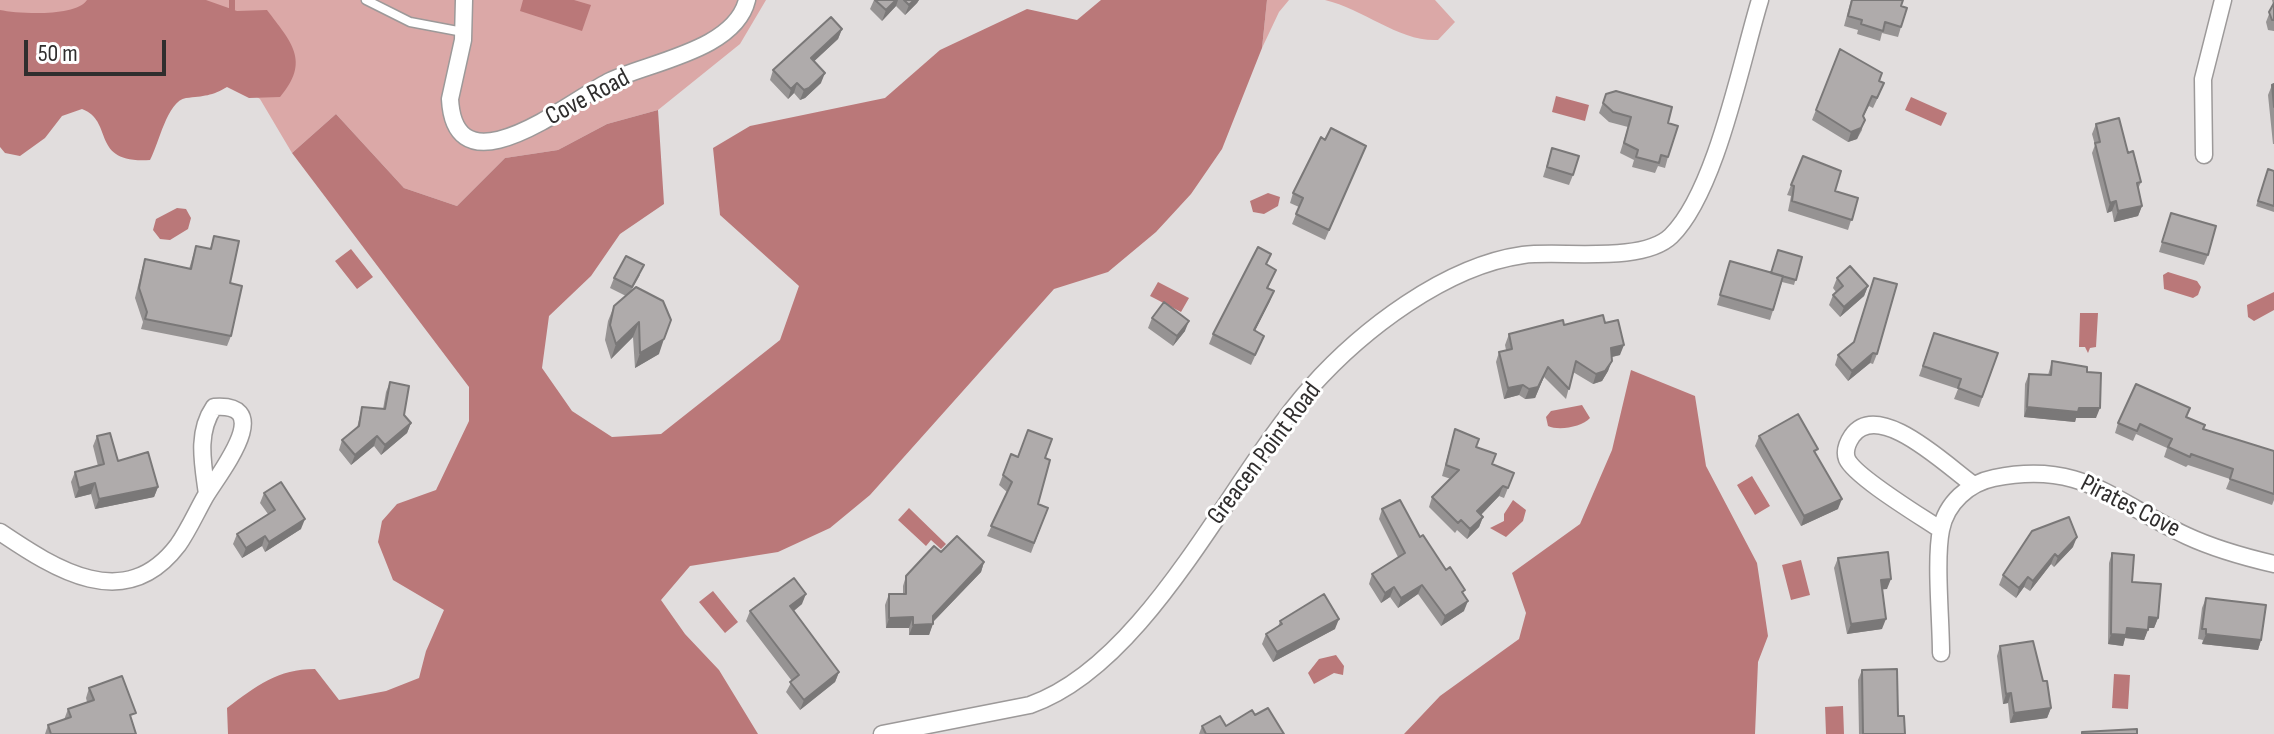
<!DOCTYPE html>
<style>
body{margin:0}
#map{position:relative;width:2274px;height:734px;overflow:hidden;background:#e1dddd;font-family:"Sofia Sans Condensed",sans-serif}
canvas{display:block}
.scale{position:absolute;left:24px;top:40px;width:142px;height:36px;box-sizing:border-box;border:4px solid #302e2e;border-top:0;padding-left:10px;font-size:24px;line-height:28px;white-space:nowrap;color:#302e2e;-webkit-text-stroke:6px #fff;paint-order:stroke}
</style>
<div id="map">
<canvas width="2274" height="734"></canvas>
<div class="scale">50 m</div>
</div>
<script>
const g = document.querySelector('canvas').getContext('2d');
g.lineJoin = 'round';
function fillPath(path, color) { g.fillStyle = color; g.fill(path, 'evenodd'); }
function trace(path, color, width, dash) { g.strokeStyle = color; g.lineWidth = width; g.lineCap = dash ? 'butt' : 'round'; g.setLineDash(dash || []); g.stroke(path); }
function write(font, color, halo, rows, align = 'center') {
  g.font = font + ' "Sofia Sans Condensed",sans-serif'; g.lineWidth = 6; g.setLineDash([]); g.textBaseline = 'middle'; g.strokeStyle = halo; g.fillStyle = color; for (const [text, x, y, turn = 0] of rows) {
    g.save(); g.translate(x, y); g.rotate((+turn || 0) * Math.PI / 180); g.textAlign = isNaN(turn) ? turn : align; if (halo) g.strokeText(text, 0, 0); g.fillText(text, 0, 0); g.restore();
  }
}
const green = new Path2D(`
 M 0,0 L 766,0 L 740,44 L 658,110 L 607,124 L 558,150 L 505,158 L 457,206 L 404,188 L 336,114 L 292,153 L 260,99 L 121,7 L 0,83 Z
 M 1267,0 L 1289,0 L 1279,12 L 1262,48 Z
 M 1325,0 L 1435,0 L 1455,22 L 1438,40 C 1399,42 1364,9 1325,0 Z`);
const water = new Path2D(`
 M 87,0 L 206,0 L 237,11 L 267,10 C 291,42 311,61 280,97 L 249,98 L 227,87 C 212,96 204,96 186,98 C 167,101 159,144 150,160 C 89,164 115,121 82,109 L 62,116 L 45,138 L 20,156 L 5,153 L 0,147 L 0,10 C 19,14 76,17 87,0 Z
 M 523,0 L 574,0 L 591,5 L 582,31 L 520,11 Z
 M 1101,0 L 1267,0 L 1262,48 L 1222,149 L 1191,194 L 1156,232 L 1108,272 L 1054,289 L 870,495 L 830,528 L 778,552 L 690,566 L 661,600 L 685,634 L 719,670 L 758,734 L 228,734 L 227,708 C 256,686 278,669 315,669 L 339,700 L 386,691 L 419,678 L 426,651 L 444,610 L 393,580 L 378,542 L 382,521 L 397,504 L 436,490 L 469,421 L 469,387 L 292,153 L 336,114 L 404,188 L 457,206 L 505,158 L 558,150 L 607,124 L 658,110 L 664,204 L 620,234 L 591,276 L 549,316 L 542,368 L 572,411 L 612,437 L 661,434 L 780,340 L 799,286 L 720,215 L 713,148 L 750,126 L 885,98 L 940,50 L 1027,9 L 1077,20 Z
 M 1556,96 L 1589,105 L 1585,121 L 1552,112 Z
 M 1911,97 L 1947,113 L 1941,126 L 1905,110 Z
 M 1268,193 L 1280,197 L 1278,206 L 1264,214 L 1253,212 L 1250,201 Z
 M 177,208 L 186,209 L 191,218 L 188,229 L 170,240 L 160,239 L 153,230 L 156,219 Z
 M 351,249 L 373,277 L 357,289 L 335,261 Z
 M 2168,272 L 2197,281 L 2201,287 L 2198,295 L 2193,298 L 2164,289 L 2163,275 Z
 M 1158,282 L 1189,298 L 1181,312 L 1150,296 Z
 M 2274,292 L 2274,310 L 2254,321 L 2248,317 L 2247,305 Z
 M 2080,313 L 2098,313 L 2096,347 L 2090,348 L 2088,353 L 2085,347 L 2079,347 Z
 M 1631,370 L 1695,396 L 1706,466 L 1757,563 L 1768,636 L 1758,662 L 1755,734 L 1404,734 L 1440,696 L 1519,639 L 1526,613 L 1512,573 L 1580,524 L 1612,450 Z
 M 1582,405 L 1590,418 C 1582,427 1559,431 1548,426 L 1546,417 L 1551,411 Z
 M 1752,476 L 1770,506 L 1755,515 L 1737,485 Z
 M 1513,500 L 1526,510 L 1523,521 L 1506,537 L 1490,528 L 1504,521 L 1504,514 Z
 M 909,508 L 946,544 L 941,549 L 931,540 L 926,546 L 898,520 Z
 M 1801,560 L 1810,595 L 1791,600 L 1782,565 Z
 M 713,591 L 738,622 L 725,633 L 699,602 Z
 M 1336,655 L 1344,666 L 1343,675 L 1334,673 L 1314,684 L 1308,673 L 1319,659 Z
 M 2114,674 L 2130,675 L 2128,709 L 2112,708 Z
 M 1843,706 L 1844,734 L 1826,734 L 1825,707 Z`);
const stream = new Path2D(`
 M 232,9 L 232,0`);
const service = new Path2D(`
 M 366,0 L 410,22 L 463,32`);
const minor = new Path2D(`
 M 464,0 L 463,40 L 450,99 C 455,197 574,98 610,81 C 650,62 735,50 747,0
 M 2204,155 L 2203,79 L 2223,0
 M 1941,530 C 1922,517 1855,477 1847,459 C 1844,451 1848,442 1852,436 C 1878,399 1946,465 1971,483
 M 0,532 C 55,569 125,615 178,545 C 188,531 196,513 205,497 C 217,476 278,402 214,407 C 196,433 203,464 207,494
 M 1941,653 C 1941,620 1935,560 1941,530 C 1946,503 1969,483 1994,478 C 2083,460 2113,502 2187,536 C 2215,549 2244,557 2274,564
 M 882,734 L 1030,705 C 1148,664 1230,478 1311,387 C 1362,330 1445,266 1523,255 C 1560,250 1642,264 1671,236 C 1716,192 1741,62 1760,0`);
const wall = new Path2D(`
 M 874,0 L 919,0 L 917,3 L 905,15 L 896,6 L 882,21 L 870,9 Z
 M 1851,0 L 1903,0 L 1901,6 L 1901,27 L 1898,37 L 1882,33 L 1880,41 L 1857,34 L 1858,30 L 1844,26 Z
 M 2272,0 L 2274,0 L 2274,31 L 2268,30 L 2266,22 L 2273,4 Z
 M 842,29 L 838,39 L 814,61 L 821,83 L 805,98 L 800,100 L 794,93 L 788,99 L 770,80 L 773,70 Z
 M 1840,49 L 1882,73 L 1880,81 L 1880,93 L 1873,108 L 1869,106 L 1863,117 L 1862,130 L 1857,139 L 1848,142 L 1812,120 Z
 M 2274,84 L 2274,144 L 2273,144 L 2268,95 L 2272,85 Z
 M 1606,94 L 1668,123 L 1668,157 L 1665,168 L 1658,166 L 1655,173 L 1632,167 L 1634,160 L 1620,153 L 1628,127 L 1609,122 L 1599,113 Z
 M 2096,124 L 2128,153 L 2141,182 L 2138,189 L 2142,206 L 2138,216 L 2114,222 L 2112,211 L 2107,213 L 2092,153 L 2095,145 L 2092,134 Z
 M 1325,140 L 1366,146 L 1325,240 L 1292,224 L 1299,207 L 1290,203 L 1293,193 Z
 M 1552,148 L 1573,175 L 1569,185 L 1543,177 Z
 M 2268,169 L 2274,171 L 2274,212 L 2256,206 Z
 M 1791,185 L 1835,191 L 1858,198 L 1848,230 L 1788,211 L 1791,196 L 1787,195 Z
 M 2171,213 L 2208,255 L 2204,265 L 2159,252 Z
 M 214,236 L 230,283 L 231,336 L 227,346 L 141,329 L 143,322 L 135,298 L 142,269 L 145,259 L 189,269 L 196,246 L 210,249 Z
 M 1802,257 L 1794,285 L 1782,282 L 1770,320 L 1717,305 L 1730,261 L 1771,272 Z
 M 1267,265 L 1276,270 L 1268,288 L 1270,301 L 1255,331 L 1264,336 L 1251,365 L 1209,344 L 1213,334 Z
 M 640,275 L 631,291 L 659,354 L 635,368 L 633,337 L 611,359 L 605,340 L 608,321 L 614,306 L 626,296 L 610,288 L 614,278 Z
 M 1837,278 L 1868,286 L 1864,296 L 1840,317 L 1829,305 L 1833,295 L 1836,292 L 1833,288 Z
 M 1152,318 L 1185,331 L 1173,346 L 1148,328 Z
 M 1605,323 L 1620,355 L 1612,357 L 1608,371 L 1602,381 L 1593,384 L 1573,372 L 1566,399 L 1544,377 L 1535,398 L 1525,399 L 1519,395 L 1504,399 L 1496,362 L 1499,352 L 1506,350 L 1505,345 L 1509,334 L 1564,325 Z
 M 1934,333 L 1998,353 L 1979,407 L 1954,399 L 1958,389 L 1919,376 Z
 M 1853,343 L 1877,354 L 1873,364 L 1870,363 L 1848,381 L 1835,365 L 1838,355 Z
 M 2052,361 L 2087,372 L 2096,418 L 2076,418 L 2075,422 L 2024,417 L 2025,384 L 2029,374 L 2048,375 Z
 M 390,382 L 404,415 L 411,423 L 407,433 L 381,455 L 374,446 L 351,465 L 339,450 L 342,440 L 357,428 L 362,407 L 383,409 L 386,392 Z
 M 2187,417 L 2203,429 L 2274,451 L 2274,500 L 2272,505 L 2226,489 L 2230,479 L 2188,465 L 2186,467 L 2164,457 L 2167,448 L 2136,434 L 2133,441 L 2115,433 L 2118,423 Z
 M 1455,429 L 1476,447 L 1492,464 L 1514,473 L 1504,498 L 1499,496 L 1481,515 L 1483,517 L 1479,527 L 1467,539 L 1457,530 L 1455,533 L 1429,507 L 1432,497 L 1451,479 L 1442,476 Z
 M 97,436 L 118,461 L 158,487 L 154,497 L 95,509 L 91,494 L 75,498 L 71,482 L 75,472 L 98,466 L 93,446 Z
 M 1759,436 L 1838,509 L 1801,526 L 1755,446 Z
 M 1011,454 L 1018,457 L 1045,458 L 1038,504 L 1048,508 L 1031,553 L 987,536 L 1007,492 L 999,485 Z
 M 264,493 L 301,529 L 265,552 L 262,546 L 242,558 L 233,544 L 237,534 L 268,514 L 260,503 Z
 M 1382,509 L 1420,537 L 1464,595 L 1464,611 L 1441,626 L 1418,594 L 1398,608 L 1390,597 L 1381,603 L 1369,584 L 1372,574 L 1398,557 L 1379,519 Z
 M 2073,547 L 2054,567 L 2051,564 L 2030,591 L 2024,587 L 2016,598 L 1999,585 L 2003,575 Z
 M 941,552 L 984,562 L 981,572 L 933,622 L 929,635 L 909,635 L 909,628 L 886,628 L 885,605 L 889,594 L 903,594 L 903,586 L 906,576 Z
 M 2112,553 L 2158,618 L 2154,628 L 2148,628 L 2144,640 L 2125,638 L 2123,646 L 2108,644 L 2109,563 Z
 M 1838,558 L 1887,589 L 1882,589 L 1882,629 L 1847,634 L 1834,568 Z
 M 2206,598 L 2261,640 L 2258,650 L 2202,644 L 2203,640 L 2198,639 L 2202,608 Z
 M 802,604 L 794,611 L 839,672 L 835,682 L 800,710 L 786,692 L 792,681 L 746,621 L 750,611 Z
 M 1280,621 L 1335,629 L 1273,662 L 1262,644 L 1266,634 L 1278,627 Z
 M 2000,646 L 2043,681 L 2051,708 L 2047,718 L 2010,723 L 2008,703 L 2003,704 L 1997,656 Z
 M 1862,670 L 1905,734 L 1859,734 L 1858,680 Z
 M 89,688 L 132,723 L 136,734 L 45,734 L 48,725 L 64,720 L 68,709 L 87,702 L 86,698 Z
 M 1255,715 L 1284,734 L 1199,734 L 1202,726 L 1226,726 Z`);
const shadedWall = new Path2D(`
 M 896,0 L 898,0 L 896,6 L 882,21 L 886,10 Z
 M 914,0 L 919,0 L 917,3 L 905,15 L 909,5 Z
 M 842,29 L 838,39 L 807,68 L 811,58 Z
 M 825,73 L 821,83 L 805,98 L 800,100 L 804,90 Z
 M 797,83 L 794,93 L 788,99 L 791,89 Z
 M 1865,120 L 1857,139 L 1848,142 L 1851,132 Z
 M 2116,201 L 2112,211 L 2107,213 L 2110,203 Z
 M 2142,206 L 2138,216 L 2114,222 L 2118,211 Z
 M 1868,286 L 1864,296 L 1840,317 L 1844,307 Z
 M 1274,291 L 1270,301 L 1250,340 L 1254,330 Z
 M 1189,321 L 1185,331 L 1173,346 L 1177,336 Z
 M 639,322 L 633,337 L 611,359 L 616,344 Z
 M 664,339 L 659,354 L 635,368 L 640,353 Z
 M 1624,345 L 1620,355 L 1607,358 L 1611,348 Z
 M 1873,353 L 1870,363 L 1848,381 L 1852,371 Z
 M 1612,361 L 1608,371 L 1602,381 L 1593,384 L 1596,374 Z
 M 1548,367 L 1535,398 L 1525,399 L 1529,389 Z
 M 1523,385 L 1519,395 L 1504,399 L 1508,388 Z
 M 2027,407 L 2079,408 L 2100,408 L 2096,418 L 2076,418 L 2075,422 L 2024,417 Z
 M 411,423 L 407,433 L 381,455 L 385,445 Z
 M 377,436 L 374,446 L 351,465 L 355,455 Z
 M 95,483 L 91,494 L 75,498 L 79,488 Z
 M 1503,486 L 1499,496 L 1474,522 L 1477,511 Z
 M 158,487 L 154,497 L 95,509 L 99,499 Z
 M 1842,499 L 1838,509 L 1801,526 L 1804,516 Z
 M 1483,517 L 1479,527 L 1467,539 L 1470,529 Z
 M 305,519 L 301,529 L 265,552 L 269,542 Z
 M 265,536 L 262,546 L 242,558 L 246,548 Z
 M 2077,537 L 2073,547 L 2054,567 L 2058,557 Z
 M 2055,554 L 2051,564 L 2030,591 L 2033,581 Z
 M 984,562 L 981,572 L 931,624 L 933,624 L 929,635 L 909,635 L 913,625 L 933,616 Z
 M 2028,577 L 2024,587 L 2016,598 L 2019,588 Z
 M 1891,579 L 1887,589 L 1877,590 L 1881,580 Z
 M 1422,585 L 1418,594 L 1398,608 L 1401,598 Z
 M 1394,587 L 1390,597 L 1381,603 L 1385,593 Z
 M 806,594 L 802,604 L 787,616 L 790,606 Z
 M 1468,601 L 1464,611 L 1441,626 L 1445,616 Z
 M 913,617 L 909,628 L 886,628 L 889,618 Z
 M 2149,617 L 2158,618 L 2154,628 L 2145,628 Z
 M 1339,619 L 1335,629 L 1273,662 L 1277,652 Z
 M 1886,619 L 1882,629 L 1847,634 L 1851,624 Z
 M 2127,628 L 2148,630 L 2144,640 L 2125,638 L 2123,646 L 2108,644 L 2111,634 Z
 M 2206,634 L 2261,640 L 2258,650 L 2202,644 Z
 M 839,672 L 835,682 L 800,710 L 804,700 Z
 M 2011,693 L 2008,703 L 2003,704 L 2006,694 Z
 M 2051,708 L 2047,718 L 2010,723 L 2014,713 Z`);
const building = new Path2D(`
 M 875,0 L 896,0 L 886,10 Z
 M 904,0 L 914,0 L 909,5 Z
 M 1852,0 L 1903,0 L 1901,6 L 1907,8 L 1901,27 L 1885,22 L 1883,31 L 1861,24 L 1862,20 L 1848,16 Z
 M 2274,3 L 2274,20 L 2272,20 L 2269,12 Z
 M 831,17 L 842,29 L 811,58 L 825,73 L 809,88 L 804,90 L 797,83 L 791,89 L 773,70 Z
 M 1840,49 L 1882,73 L 1879,81 L 1884,83 L 1877,98 L 1872,96 L 1863,116 L 1865,120 L 1861,128 L 1851,132 L 1816,110 Z
 M 2274,84 L 2274,107 L 2272,85 Z
 M 1616,91 L 1672,107 L 1668,123 L 1678,126 L 1668,157 L 1661,155 L 1659,163 L 1636,157 L 1638,150 L 1624,143 L 1631,117 L 1613,112 L 1603,103 L 1606,94 Z
 M 2119,118 L 2128,153 L 2133,151 L 2141,182 L 2137,183 L 2142,206 L 2118,211 L 2116,201 L 2110,203 L 2095,143 L 2100,142 L 2096,124 Z
 M 1331,128 L 1366,146 L 1329,230 L 1296,214 L 1303,198 L 1293,193 L 1321,137 L 1325,140 Z
 M 1552,148 L 1579,156 L 1573,175 L 1547,167 Z
 M 1803,156 L 1841,171 L 1835,191 L 1858,198 L 1852,220 L 1792,201 L 1794,186 L 1791,185 Z
 M 2268,169 L 2274,171 L 2274,206 L 2258,201 Z
 M 2171,213 L 2216,226 L 2208,255 L 2162,242 Z
 M 214,236 L 239,241 L 230,283 L 242,286 L 231,336 L 145,319 L 147,312 L 139,288 L 145,259 L 191,269 L 196,246 L 211,249 Z
 M 1258,247 L 1271,254 L 1266,264 L 1276,270 L 1267,288 L 1274,291 L 1254,330 L 1264,336 L 1255,355 L 1213,334 Z
 M 1778,250 L 1802,257 L 1796,280 L 1771,273 Z
 M 626,256 L 644,265 L 632,287 L 614,278 Z
 M 1730,261 L 1783,276 L 1773,310 L 1720,295 Z
 M 1850,266 L 1868,286 L 1844,307 L 1833,295 L 1843,286 L 1837,278 Z
 M 1874,278 L 1897,284 L 1877,354 L 1873,353 L 1852,371 L 1838,355 L 1854,342 Z
 M 636,287 L 663,301 L 671,320 L 664,339 L 640,353 L 639,322 L 616,344 L 610,325 L 614,306 Z
 M 1164,302 L 1189,321 L 1177,336 L 1152,318 Z
 M 1603,315 L 1605,323 L 1618,320 L 1624,345 L 1611,348 L 1612,361 L 1605,371 L 1596,374 L 1576,361 L 1569,389 L 1548,367 L 1538,387 L 1529,389 L 1523,385 L 1508,388 L 1499,352 L 1512,349 L 1509,334 L 1563,320 L 1564,325 Z
 M 1934,333 L 1998,353 L 1982,397 L 1958,388 L 1961,379 L 1923,366 Z
 M 2052,361 L 2087,367 L 2087,372 L 2101,373 L 2100,408 L 2079,408 L 2078,412 L 2027,407 L 2029,374 L 2051,375 Z
 M 390,382 L 409,386 L 404,415 L 411,423 L 385,445 L 377,436 L 355,455 L 342,440 L 359,426 L 362,407 L 385,409 Z
 M 2136,384 L 2190,408 L 2186,417 L 2205,425 L 2203,429 L 2274,451 L 2274,494 L 2230,479 L 2233,469 L 2191,454 L 2190,457 L 2168,447 L 2172,439 L 2140,424 L 2137,431 L 2118,423 Z
 M 1798,414 L 1818,449 L 1814,451 L 1842,499 L 1804,516 L 1759,436 Z
 M 1455,429 L 1479,439 L 1476,447 L 1496,454 L 1492,464 L 1514,473 L 1508,488 L 1503,486 L 1477,511 L 1483,517 L 1470,529 L 1461,520 L 1458,523 L 1432,497 L 1459,470 L 1446,465 Z
 M 1028,430 L 1052,439 L 1045,458 L 1050,460 L 1038,504 L 1048,508 L 1034,543 L 991,526 L 1012,482 L 1003,475 L 1011,454 L 1018,457 Z
 M 110,433 L 118,461 L 148,452 L 158,487 L 99,499 L 95,483 L 79,488 L 75,472 L 104,464 L 97,436 Z
 M 281,482 L 305,519 L 269,542 L 265,536 L 246,548 L 237,534 L 275,510 L 264,493 Z
 M 1400,500 L 1420,537 L 1423,535 L 1446,570 L 1450,567 L 1465,590 L 1462,592 L 1468,601 L 1445,616 L 1422,585 L 1401,598 L 1394,587 L 1385,593 L 1372,574 L 1405,553 L 1382,509 Z
 M 2069,517 L 2077,537 L 2058,557 L 2055,554 L 2033,581 L 2028,577 L 2019,588 L 2003,575 L 2032,531 Z
 M 957,536 L 984,562 L 933,616 L 933,624 L 913,625 L 913,617 L 889,618 L 889,594 L 906,594 L 906,576 L 934,546 L 941,552 Z
 M 1888,552 L 1891,579 L 1881,580 L 1886,619 L 1851,624 L 1838,558 Z
 M 2112,553 L 2134,555 L 2132,582 L 2161,584 L 2158,618 L 2149,617 L 2148,630 L 2127,628 L 2126,635 L 2111,634 Z
 M 794,578 L 806,594 L 790,606 L 839,672 L 804,700 L 790,682 L 799,675 L 750,611 Z
 M 1324,594 L 1339,619 L 1277,652 L 1266,634 L 1282,624 L 1280,621 Z
 M 2206,598 L 2266,605 L 2261,640 L 2206,634 L 2206,629 L 2202,629 Z
 M 2033,641 L 2043,681 L 2047,681 L 2051,708 L 2014,713 L 2011,693 L 2006,694 L 2000,646 Z
 M 1897,669 L 1898,716 L 1904,716 L 1905,734 L 1863,734 L 1862,670 Z
 M 122,676 L 136,713 L 130,715 L 136,734 L 51,734 L 48,725 L 71,717 L 68,709 L 94,700 L 89,688 Z
 M 1268,708 L 1284,734 L 1206,734 L 1202,726 L 1220,716 L 1226,726 L 1252,710 L 1255,715 Z
 M 2137,729 L 2137,734 L 2082,734 L 2082,732 Z`);
const streetNames = [
 ["Cove Road",588,98,-28],
 ["Greacen Point Road",1265,454,-53],
 ["Pirates Cove",2130,507,27]
];
fillPath(green, '#dba8a7');
fillPath(water, '#ba7879');
trace(stream, '#ba7879', 6);
trace(service, '#9c9999', 11);
trace(minor, '#9c9999', 19);
trace(service, '#fff', 8);
trace(minor, '#fff', 16);
fillPath(wall, '#969393');
fillPath(shadedWall, '#7a7878');
fillPath(building, '#afabab');
trace(building, '#7a7878', 2);
write('26px', '#302e2e', '#fff', streetNames);
</script>
